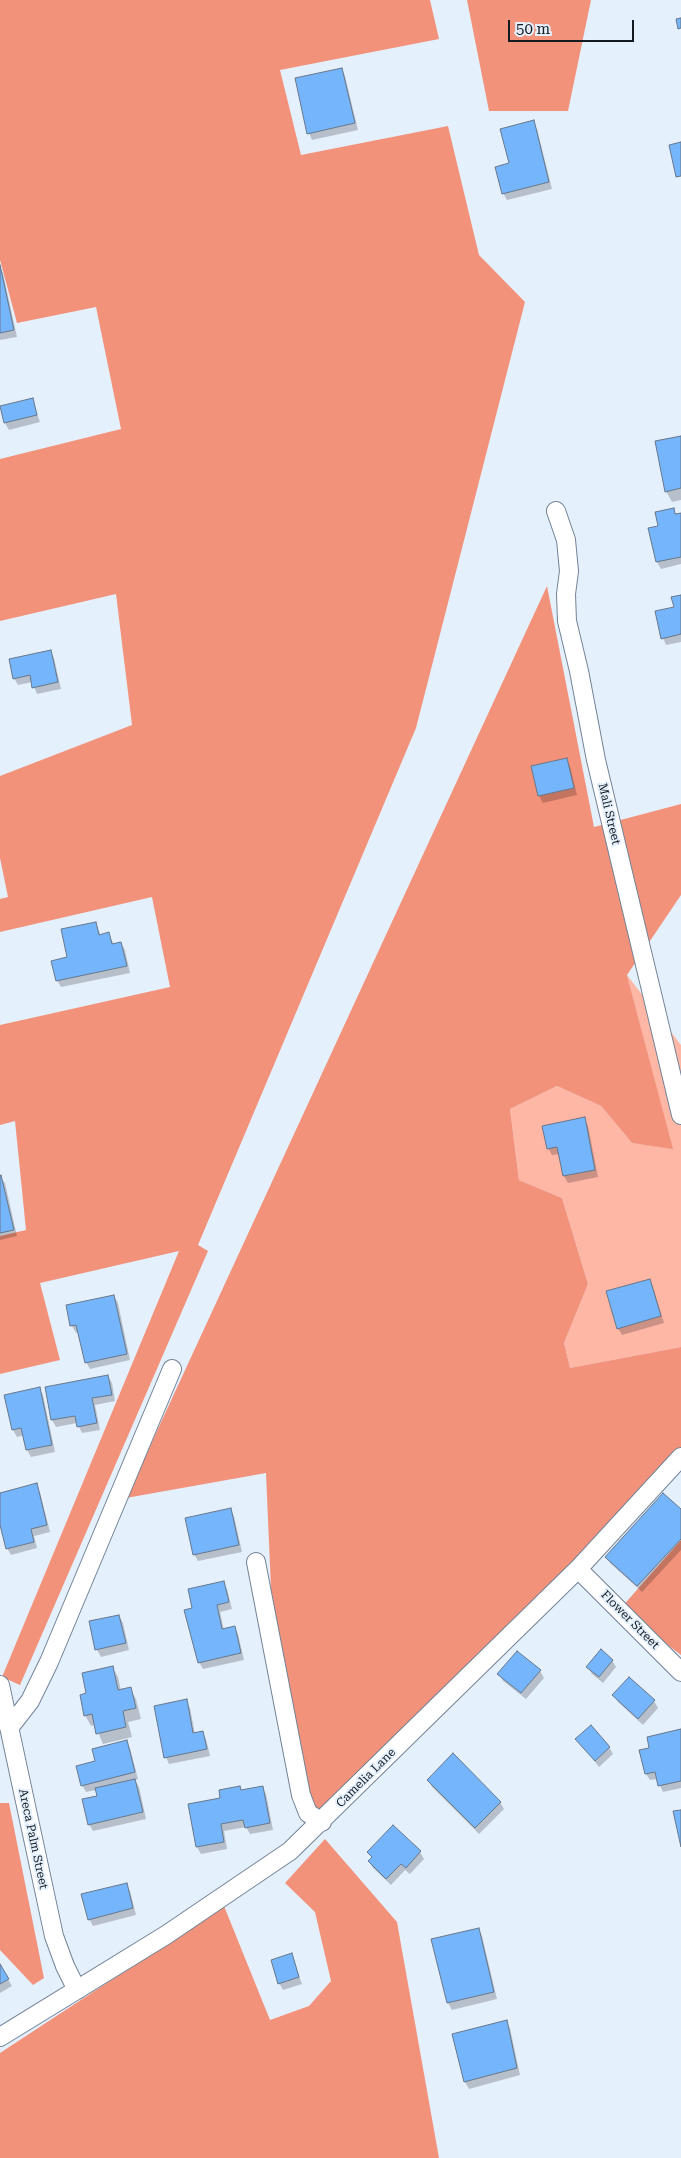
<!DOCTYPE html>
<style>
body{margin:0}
#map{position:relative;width:681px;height:2158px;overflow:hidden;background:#e5f0fd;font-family:"Roboto Serif",serif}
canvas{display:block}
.scale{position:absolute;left:508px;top:20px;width:126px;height:22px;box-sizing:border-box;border:2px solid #131a21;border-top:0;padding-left:6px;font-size:15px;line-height:18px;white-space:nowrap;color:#131a21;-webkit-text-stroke:4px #e5f0fd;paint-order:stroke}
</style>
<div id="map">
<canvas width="681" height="2158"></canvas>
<div class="scale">50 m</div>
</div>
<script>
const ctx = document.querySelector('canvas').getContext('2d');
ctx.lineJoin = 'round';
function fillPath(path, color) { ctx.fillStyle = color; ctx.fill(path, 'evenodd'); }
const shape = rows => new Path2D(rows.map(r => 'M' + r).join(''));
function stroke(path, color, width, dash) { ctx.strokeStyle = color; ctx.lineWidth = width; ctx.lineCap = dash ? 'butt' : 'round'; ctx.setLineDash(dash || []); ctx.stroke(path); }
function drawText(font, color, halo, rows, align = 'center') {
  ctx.font = font + ' "Roboto Serif",serif'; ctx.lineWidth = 4; ctx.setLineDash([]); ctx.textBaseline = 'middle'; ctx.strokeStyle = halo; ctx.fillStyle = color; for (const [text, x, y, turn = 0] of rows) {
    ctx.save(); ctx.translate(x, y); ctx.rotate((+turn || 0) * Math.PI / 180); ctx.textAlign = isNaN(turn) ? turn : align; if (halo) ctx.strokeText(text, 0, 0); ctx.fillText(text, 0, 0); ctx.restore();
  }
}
const green = shape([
 [627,975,681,1045,681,1347,570,1368,564,1343,588,1284,562,1198,519,1180,510,1109,557,1086,601,1106,632,1143,672,1148]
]);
const forest = shape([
 [0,0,430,0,439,39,280,70,301,155,448,126,479,255,525,302,416,728,198,1245,208,1251,20,1685,2,1677,179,1251,40,1283,60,1360,0,1374,0,1236,26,1230,15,1121,0,1125,0,1025,170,987,152,897,0,932,0,899,8,897,0,858,0,776,132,725,116,594,0,621,0,459,121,429,96,307,17,323,0,260],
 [467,0,591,0,568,111,489,111],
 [547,586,594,827,681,804,681,895,627,975,673,1149,632,1143,601,1106,557,1086,510,1109,519,1180,562,1198,588,1284,564,1343,570,1368,681,1347,681,1458,322,1822,305,1809,274,1659,266,1473,126,1498],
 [681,1540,681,1655,620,1609],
 [0,1803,9,1803,44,1978,33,1985,0,1950],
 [325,1839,397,1922,439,2158,0,2158,0,2053,224,1906,270,2020,309,2006,331,1981,315,1912,285,1883]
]);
const shadow = shape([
 [342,69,345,76,358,130,312,140,309,133],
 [533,122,537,129,552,189,507,200,503,193,510,164],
 [0,267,3,273,17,337,0,340],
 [32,399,40,422,9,430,5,423,2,407],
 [681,437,681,500,672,502,666,491],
 [673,510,677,515,681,514,681,564,661,569,657,562,660,527],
 [681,596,681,642,666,645,663,638],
 [50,651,54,658,61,689,37,694,32,682,18,685,14,678],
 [566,759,570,766,577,795,543,803,539,796,533,767],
 [96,923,101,936,109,934,114,945,121,943,125,950,130,973,61,987,57,980,69,958],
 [584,1119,588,1126,598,1177,568,1183,564,1176,560,1154,552,1155,548,1148],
 [0,1177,5,1183,17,1236,0,1240],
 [650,1280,653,1287,664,1323,622,1335,618,1328],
 [114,1296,118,1303,130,1360,90,1369,86,1362,79,1332,76,1333,72,1326,67,1306],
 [108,1376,112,1383,115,1401,95,1405,100,1430,82,1433,77,1423,56,1427,52,1420,46,1388],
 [39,1389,43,1395,55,1452,31,1457,27,1450,24,1435,17,1437,13,1430],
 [36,1485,40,1492,50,1532,34,1536,37,1548,11,1555,7,1548,0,1520,0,1494],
 [230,1509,234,1516,242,1552,198,1561,194,1554],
 [681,1511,681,1550,642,1592,610,1563,606,1557],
 [223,1582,227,1589,232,1609,220,1612,224,1630,234,1628,238,1634,244,1660,203,1669,199,1662,193,1609],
 [119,1616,123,1623,129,1650,101,1657,97,1650,90,1622],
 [612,1660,616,1667,603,1683,592,1674,588,1667],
 [112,1667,118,1677,121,1691,130,1689,136,1699,141,1719,128,1722,132,1737,103,1744,95,1725,91,1726,85,1715,88,1694],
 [540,1671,544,1678,526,1699,503,1681,499,1674],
 [630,1678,654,1701,658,1708,643,1725,618,1702,614,1695],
 [186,1701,190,1708,195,1734,202,1732,206,1739,210,1756,169,1764,166,1757],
 [681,1731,681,1788,663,1792,657,1779,650,1780,646,1774,651,1749],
 [577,1739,609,1747,613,1754,599,1767],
 [126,1742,130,1748,138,1779,135,1780,139,1787,146,1819,93,1831,89,1824,98,1797,96,1790,86,1792,82,1785],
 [428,1780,500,1802,504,1809,479,1834,432,1787],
 [240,1787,242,1791,262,1788,266,1794,273,1830,250,1834,246,1827,224,1831,227,1849,201,1854,197,1847,221,1799],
 [393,1827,420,1852,424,1859,410,1874,405,1870,391,1885,373,1868,369,1861,372,1858,369,1852],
 [126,1884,130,1891,136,1915,93,1926,89,1919],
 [478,1929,482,1936,497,1999,452,2010,448,2003,433,1940],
 [292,1955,302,1984,283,1990,279,1983],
 [0,1967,12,1986,0,1993],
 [506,2022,510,2028,520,2075,469,2089,465,2082,454,2035]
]);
const building = shape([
 [681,18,681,28,678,29,676,19,681,18],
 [342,68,355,123,307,134,295,78,342,68],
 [534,120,549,182,502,194,495,167,509,163,500,129,534,120],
 [681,142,681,176,676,177,669,145,681,142],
 [0,265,14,330,0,333,0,265],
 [33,398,37,415,4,423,0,406,33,398],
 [681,436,681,488,665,492,655,441,681,436],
 [674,508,675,514,681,513,681,557,656,562,648,528,658,526,655,512,674,508],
 [681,595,681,634,661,639,655,611,674,607,671,597,681,595],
 [51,650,58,682,32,688,30,675,13,679,9,659,51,650],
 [567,758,574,788,538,796,531,766,567,758],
 [96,922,99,935,109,932,112,944,121,942,127,966,56,981,51,961,67,957,61,929,96,922],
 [585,1117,595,1170,563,1176,557,1147,547,1149,542,1126,585,1117],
 [1,1175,14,1230,0,1233,0,1176,1,1175],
 [650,1279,661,1316,617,1329,606,1291,650,1279],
 [114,1295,127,1354,85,1363,76,1325,70,1326,66,1305,114,1295],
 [108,1375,112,1395,92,1398,97,1423,77,1427,75,1416,51,1420,45,1387,108,1375],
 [40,1387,52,1445,26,1450,21,1428,12,1430,4,1395,40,1387],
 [37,1483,47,1525,31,1529,34,1542,6,1549,0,1525,0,1493,37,1483],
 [663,1493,681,1509,681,1539,637,1586,605,1557,663,1493],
 [231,1508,239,1545,193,1555,185,1518,231,1508],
 [224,1581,229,1602,217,1605,222,1629,235,1626,241,1653,198,1663,184,1610,192,1608,188,1589,224,1581],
 [119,1615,126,1643,95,1650,89,1621,119,1615],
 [601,1649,613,1660,599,1677,586,1667,601,1649],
 [517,1651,541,1670,521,1693,497,1674,517,1651],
 [113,1666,118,1690,131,1687,136,1708,123,1711,126,1727,96,1734,92,1714,84,1716,80,1695,86,1693,82,1673,113,1666],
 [629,1677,655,1700,638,1719,612,1695,629,1677],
 [187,1699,193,1733,203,1731,207,1749,164,1758,154,1706,187,1699],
 [591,1725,610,1747,595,1761,575,1739,591,1725],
 [681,1729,681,1781,658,1786,655,1772,645,1774,639,1750,649,1748,647,1737,681,1729],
 [127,1740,135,1772,81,1786,76,1766,95,1761,92,1749,127,1740],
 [453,1753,501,1802,475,1828,427,1780,453,1753],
 [135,1779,143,1812,88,1825,82,1799,97,1796,95,1788,135,1779],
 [240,1786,241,1790,263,1786,270,1823,245,1828,243,1820,221,1824,224,1842,196,1847,188,1804,220,1798,219,1790,240,1786],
 [681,1810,681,1847,673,1811,681,1810],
 [393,1825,421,1851,406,1868,401,1864,386,1879,368,1861,372,1857,367,1852,393,1825],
 [127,1883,133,1908,88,1920,81,1894,127,1883],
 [479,1928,494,1992,447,2003,431,1939,479,1928],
 [292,1953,299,1977,278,1984,271,1960,292,1953],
 [0,1964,9,1979,0,1984,0,1964],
 [507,2020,517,2068,464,2082,452,2034,507,2020]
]);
const minor = shape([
 [556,511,566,540,569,571,566,594,567,621,579,671,596,760,681,1115],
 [256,1562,301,1795,308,1813,322,1822],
 [578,1569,681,1672],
 [0,1685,54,1936,65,1966,77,1990],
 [9,1728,30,1701,49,1662,172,1369],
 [0,2037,166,1935,290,1851,578,1569,681,1457]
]);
const streetNames = [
 ["Mali Street",609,814,77],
 ["Flower Street",630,1620,45],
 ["Camelia Lane",366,1778,-45],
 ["Areca Palm Street",33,1839,78]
];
fillPath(green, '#feb6a5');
fillPath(forest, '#f3927a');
fillPath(shadow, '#0003');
fillPath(building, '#74b5fc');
stroke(building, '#67778a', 1);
stroke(minor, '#738397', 20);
stroke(minor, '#fff', 18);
drawText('12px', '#131a21', '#e5f0fd', streetNames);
</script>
